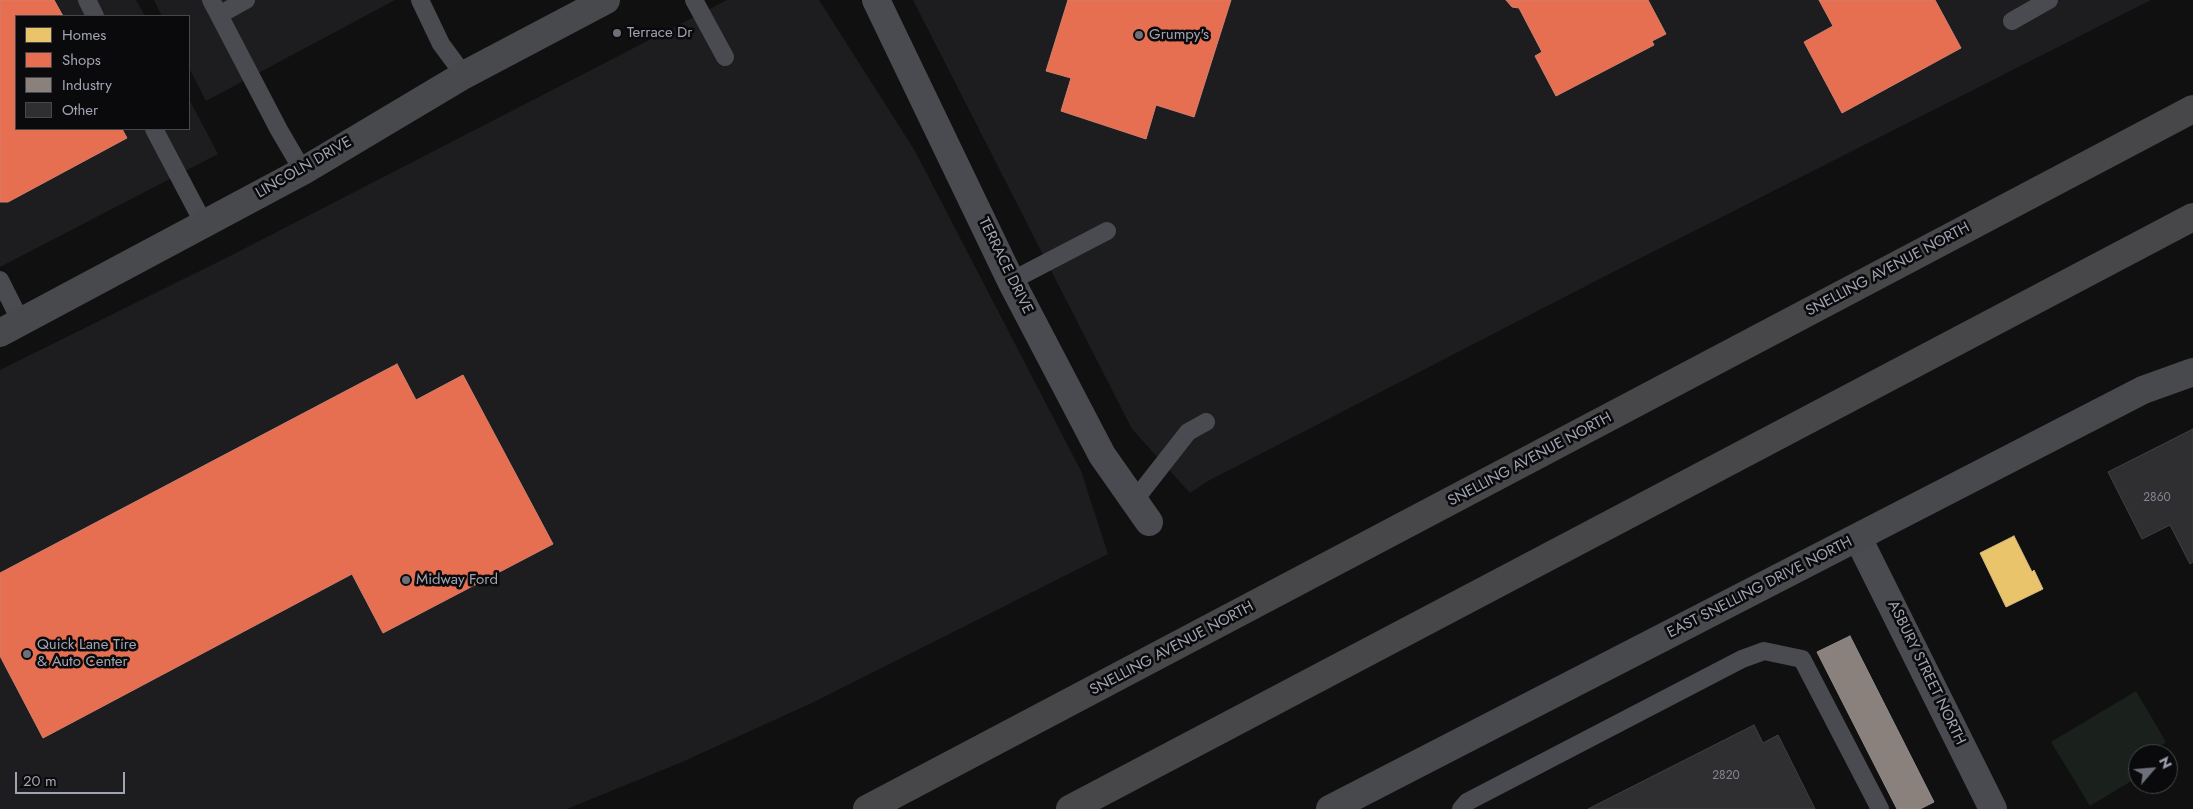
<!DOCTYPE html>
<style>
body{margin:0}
#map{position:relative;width:2193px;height:809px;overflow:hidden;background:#101010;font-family:Jost,sans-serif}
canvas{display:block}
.legend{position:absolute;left:15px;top:15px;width:175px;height:115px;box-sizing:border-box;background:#0a0a0c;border:1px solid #46484e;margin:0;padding:6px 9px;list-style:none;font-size:15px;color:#a0a4b2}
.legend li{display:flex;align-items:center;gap:10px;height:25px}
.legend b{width:25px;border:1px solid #46484e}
.north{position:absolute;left:2128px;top:744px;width:50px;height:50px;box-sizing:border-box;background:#0a0a0c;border:1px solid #46484e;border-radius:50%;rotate:63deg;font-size:14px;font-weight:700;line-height:20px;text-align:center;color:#a0a4b2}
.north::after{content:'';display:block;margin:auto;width:18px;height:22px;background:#6e7079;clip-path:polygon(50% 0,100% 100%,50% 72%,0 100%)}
.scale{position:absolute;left:15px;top:772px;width:110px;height:22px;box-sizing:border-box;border:2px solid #a0a4b2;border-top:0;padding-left:6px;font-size:15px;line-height:18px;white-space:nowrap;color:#a0a4b2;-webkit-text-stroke:4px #0a0a0c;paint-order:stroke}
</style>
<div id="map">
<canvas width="2193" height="809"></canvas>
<ul class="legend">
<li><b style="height:14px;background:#e9c46a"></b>Homes</li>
<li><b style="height:14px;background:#e76f51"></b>Shops</li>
<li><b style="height:14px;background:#8a817c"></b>Industry</li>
<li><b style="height:14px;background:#2f2f31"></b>Other</li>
</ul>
<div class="north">N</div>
<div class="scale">20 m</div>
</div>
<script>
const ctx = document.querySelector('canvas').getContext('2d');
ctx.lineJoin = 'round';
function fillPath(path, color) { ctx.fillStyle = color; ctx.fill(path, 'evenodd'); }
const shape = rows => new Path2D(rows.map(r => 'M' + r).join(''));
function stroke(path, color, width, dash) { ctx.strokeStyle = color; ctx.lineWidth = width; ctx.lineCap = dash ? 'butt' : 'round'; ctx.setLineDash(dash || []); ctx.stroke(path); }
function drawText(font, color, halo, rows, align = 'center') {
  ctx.font = font + ' Jost,sans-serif'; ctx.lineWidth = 5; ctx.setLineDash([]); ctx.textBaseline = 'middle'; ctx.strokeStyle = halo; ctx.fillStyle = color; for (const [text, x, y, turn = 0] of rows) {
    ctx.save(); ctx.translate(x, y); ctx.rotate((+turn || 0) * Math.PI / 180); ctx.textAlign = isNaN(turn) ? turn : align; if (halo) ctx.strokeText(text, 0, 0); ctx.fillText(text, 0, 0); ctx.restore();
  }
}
const built = shape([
 [0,0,136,0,145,16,16,16,16,129,189,129,189,99,218,154,0,267],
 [154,0,395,0,206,101,189,68,189,16,162,16],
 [727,0,819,0,915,151,1081,471,1108,554,814,702,682,762,567,809,0,809,0,370,232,255],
 [913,0,2151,0,1617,270,1208,481,1190,493,1132,429]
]);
const green = shape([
 [2136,691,2166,742,2159,747,2163,754,2138,754,2138,777,2090,806,2051,742]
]);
const homes = shape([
 [2014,536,2032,572,2034,570,2043,589,2006,607,1980,553,2014,536]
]);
const shops = shape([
 [0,0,54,0,63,16,16,16,16,129,122,129,127,138,8,202,0,202,0,0],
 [1068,0,1231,0,1194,117,1156,105,1146,139,1061,111,1071,78,1046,71,1068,0],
 [1506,0,1648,0,1666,34,1652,41,1654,45,1556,96,1535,56,1542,52,1519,8,1512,7,1506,0],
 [1819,0,1935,0,1961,48,1842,113,1804,42,1833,26,1819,0],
 [397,364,416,400,463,375,553,544,383,633,352,574,43,738,0,656,0,573,397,364]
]);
const industry = shape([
 [1850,636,1934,802,1920,809,1897,809,1817,652,1850,636]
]);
const building = shape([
 [2193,429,2193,562,2190,564,2170,525,2142,539,2108,472,2193,429],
 [1754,725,1763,743,1778,735,1815,809,1588,809,1754,725]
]);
const lane = shape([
 [87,0,95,16],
 [211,0,219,15],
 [246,0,219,15,279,130,303,171],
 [420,0,441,44,464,75],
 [694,0,725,57],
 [2012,21,2049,0],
 [154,129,204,224],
 [0,280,21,322],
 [1011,281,1107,231],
 [1134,501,1188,432,1206,422],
 [1461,809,1467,802,1742,659,1764,651,1802,659,1880,809]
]);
const street = shape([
 [876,0,1011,281,1102,455,1149,522],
 [1858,538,1993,809]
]);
const secondary = shape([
 [0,333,303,171,464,75,606,0],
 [1330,809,2143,390,2193,372]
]);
const highway = shape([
 [867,809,2193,109],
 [1070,809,2193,217]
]);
const markers = [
 [617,33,5,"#6e7079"],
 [1139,35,5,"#6e7079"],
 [406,580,5,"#6e7079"],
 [27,654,5,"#6e7079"]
];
const numberNames = [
 ["2860",2157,498],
 ["2820",1726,776]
];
const poiNames = [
 ["Terrace Dr",627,33],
 ["Grumpy's",1149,35],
 ["Midway Ford",416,580],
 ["Quick Lane Tire",37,645],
 ["& Auto Center",37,662]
];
const streetNames = [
 ["LINCOLN DRIVE",304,168,-30],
 ["TERRACE DRIVE",1005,266,64],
 ["SNELLING AVENUE NORTH",1888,270,-28],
 ["SNELLING AVENUE NORTH",1530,460,-28],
 ["EAST SNELLING DRIVE NORTH",1760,588,-27],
 ["SNELLING AVENUE NORTH",1172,649,-28],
 ["ASBURY STREET NORTH",1926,673,64]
];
fillPath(built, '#1d1d1f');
fillPath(green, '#1a201b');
fillPath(homes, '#e9c46a');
stroke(homes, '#d3ba80', 1);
fillPath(shops, '#e76f51');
stroke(shops, '#d27f6e', 1);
fillPath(industry, '#8a817c');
stroke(industry, '#918c8c', 1);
fillPath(building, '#2f2f31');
stroke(building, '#3f4044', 1);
stroke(lane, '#4a4b50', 18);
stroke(street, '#4a4b50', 28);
stroke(secondary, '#48494d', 28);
stroke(highway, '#47474a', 28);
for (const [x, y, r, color] of markers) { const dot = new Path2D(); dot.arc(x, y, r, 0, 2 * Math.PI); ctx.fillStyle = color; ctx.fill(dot); stroke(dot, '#0a0a0c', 2); }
drawText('12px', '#848792', null, numberNames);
drawText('15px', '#a0a4b2', '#0a0a0c', poiNames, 'left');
drawText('15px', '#a0a4b2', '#0a0a0c', streetNames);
</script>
